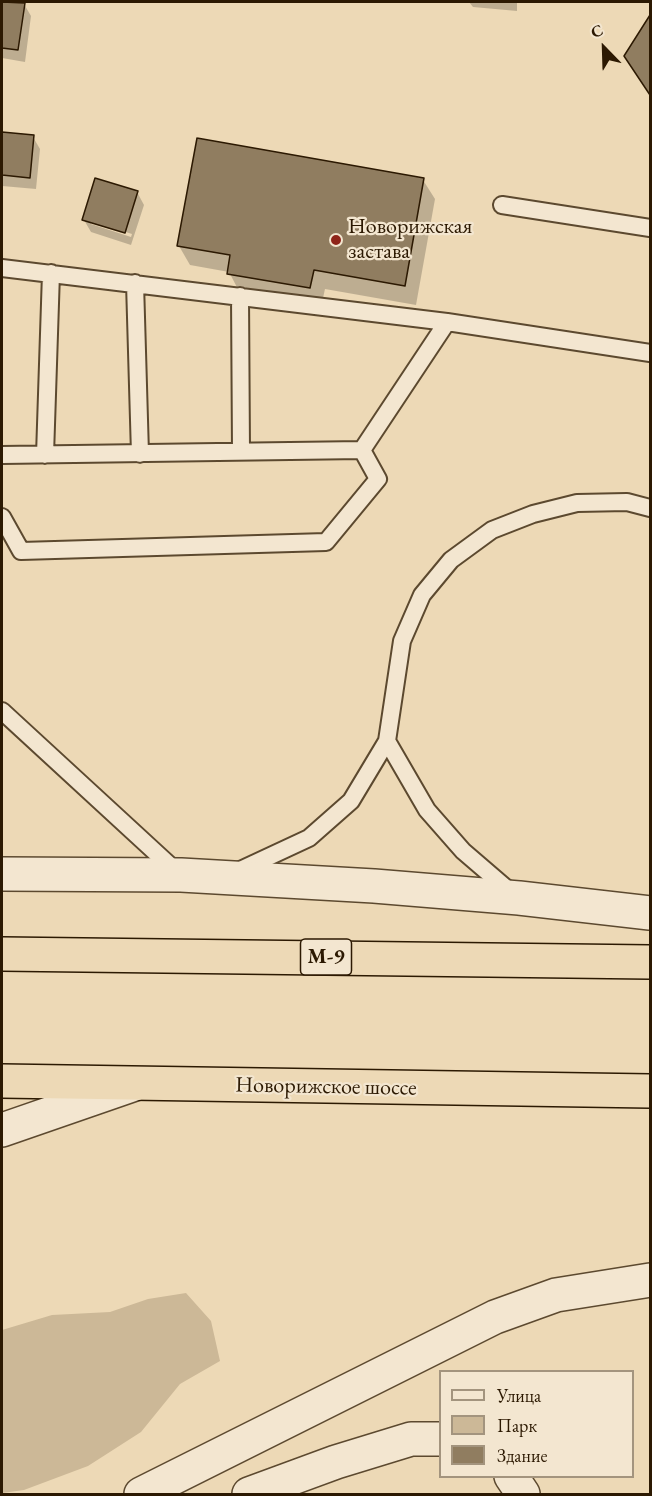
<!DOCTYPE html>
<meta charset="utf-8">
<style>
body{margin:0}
#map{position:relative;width:652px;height:1496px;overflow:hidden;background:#edd9b6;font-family:"EB Garamond",serif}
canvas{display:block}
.frame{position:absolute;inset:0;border:3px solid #2c1902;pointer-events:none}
.legend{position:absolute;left:439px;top:1370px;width:195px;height:108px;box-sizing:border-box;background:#f3e6d0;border:2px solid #a3947e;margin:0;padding:8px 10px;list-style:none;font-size:18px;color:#2c1902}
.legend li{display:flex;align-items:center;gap:12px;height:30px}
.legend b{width:30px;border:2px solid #a3947e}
.north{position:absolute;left:574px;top:18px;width:60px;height:60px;-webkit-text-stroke:4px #f3e6d0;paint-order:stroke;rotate:337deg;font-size:16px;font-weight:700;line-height:24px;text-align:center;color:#2c1902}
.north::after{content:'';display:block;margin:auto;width:21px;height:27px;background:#2c1902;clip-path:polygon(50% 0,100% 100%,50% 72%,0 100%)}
</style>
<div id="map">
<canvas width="652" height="1496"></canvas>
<div class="frame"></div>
<ul class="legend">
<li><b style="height:8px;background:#f3e6d0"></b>Улица</li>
<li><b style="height:16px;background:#ccb897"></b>Парк</li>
<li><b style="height:16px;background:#907d60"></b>Здание</li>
</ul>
<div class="north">С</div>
</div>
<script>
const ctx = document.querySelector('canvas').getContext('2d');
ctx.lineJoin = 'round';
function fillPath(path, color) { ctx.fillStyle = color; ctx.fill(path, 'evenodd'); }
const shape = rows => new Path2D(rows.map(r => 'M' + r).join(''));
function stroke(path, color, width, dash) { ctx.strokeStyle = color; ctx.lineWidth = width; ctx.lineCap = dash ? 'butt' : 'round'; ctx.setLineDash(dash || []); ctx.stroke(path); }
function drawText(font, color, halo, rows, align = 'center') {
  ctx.font = font + ' "EB Garamond",serif'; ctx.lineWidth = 4.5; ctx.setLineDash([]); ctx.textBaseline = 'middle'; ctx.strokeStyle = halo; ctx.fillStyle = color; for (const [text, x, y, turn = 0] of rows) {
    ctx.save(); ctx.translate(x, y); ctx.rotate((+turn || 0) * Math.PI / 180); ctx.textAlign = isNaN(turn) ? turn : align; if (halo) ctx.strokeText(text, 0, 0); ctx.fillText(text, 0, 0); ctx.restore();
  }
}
const green = shape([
 [186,1293,211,1321,220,1361,180,1384,141,1432,88,1466,24,1490,2,1493,2,1330,52,1315,110,1312,148,1299]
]);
const shadow = shape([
 [2,2,24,4,31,16,25,62,2,58],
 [469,2,517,2,517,11,473,7],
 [650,18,650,95,625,57],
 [2,134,33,137,40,149,36,189,2,186],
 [423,180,435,199,416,305,325,289,321,307,240,293,229,272,190,265,179,246],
 [137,192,144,205,131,245,91,232,84,220],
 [91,221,132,234,131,237,91,224]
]);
const building = shape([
 [2,2,25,3,18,50,2,48,2,2],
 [650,15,650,95,624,56,650,15],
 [2,132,34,135,30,178,2,175,2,132],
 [197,138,424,178,405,286,314,270,310,288,227,274,230,255,177,246,197,138],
 [95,178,138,191,125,233,82,220,95,178]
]);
const lane = shape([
 [502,205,650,228],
 [2,268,447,322,650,353],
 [135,283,140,454],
 [240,296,241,451],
 [2,455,362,450,447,322],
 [45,455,51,273],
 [2,517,21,551,326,542,378,479,362,450],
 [2,711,178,873],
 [387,741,427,810,463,851,513,894],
 [236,872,309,838,351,801,387,741,402,641,422,595,451,560,492,530,533,514,577,503,627,502,650,508]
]);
const street = shape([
 [2,874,181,875,374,886,519,898,650,913],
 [2,1130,135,1084],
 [511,1476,523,1494],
 [141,1494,495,1317,556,1295,650,1280],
 [249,1494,336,1462,411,1439,440,1439]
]);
const highway = shape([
 [2,954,650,962],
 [2,1081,650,1091]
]);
const markers = [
 [336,240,6,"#8f2418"]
];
const shields = [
 [326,957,51]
];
const shieldNames = [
 ["М-9",326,957]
];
const poiNames = [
 ["Новорижская",348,227],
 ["застава",348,252]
];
const streetNames = [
 ["Новорижское шоссе",326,1087,1]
];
fillPath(green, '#ccb897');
fillPath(shadow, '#0003');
fillPath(building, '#907d60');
stroke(building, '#2c1902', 1.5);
stroke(lane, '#5c492f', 20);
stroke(street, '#5c492f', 36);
stroke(highway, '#2c1902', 36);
stroke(lane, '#f3e6d0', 16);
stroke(street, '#f3e6d0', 33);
stroke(highway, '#edd9b6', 33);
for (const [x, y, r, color] of markers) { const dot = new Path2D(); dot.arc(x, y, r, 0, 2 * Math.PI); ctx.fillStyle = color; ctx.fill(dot); stroke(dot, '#f3e6d0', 2); }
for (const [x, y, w] of shields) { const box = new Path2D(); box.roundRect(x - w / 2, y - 18, w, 36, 4.5); ctx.fillStyle = '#f3e6d0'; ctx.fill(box); stroke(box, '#2c1902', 1.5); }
drawText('bold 21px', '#2c1902', null, shieldNames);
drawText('22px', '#2c1902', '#f3e6d0', poiNames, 'left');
drawText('22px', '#2c1902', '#f3e6d0', streetNames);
</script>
